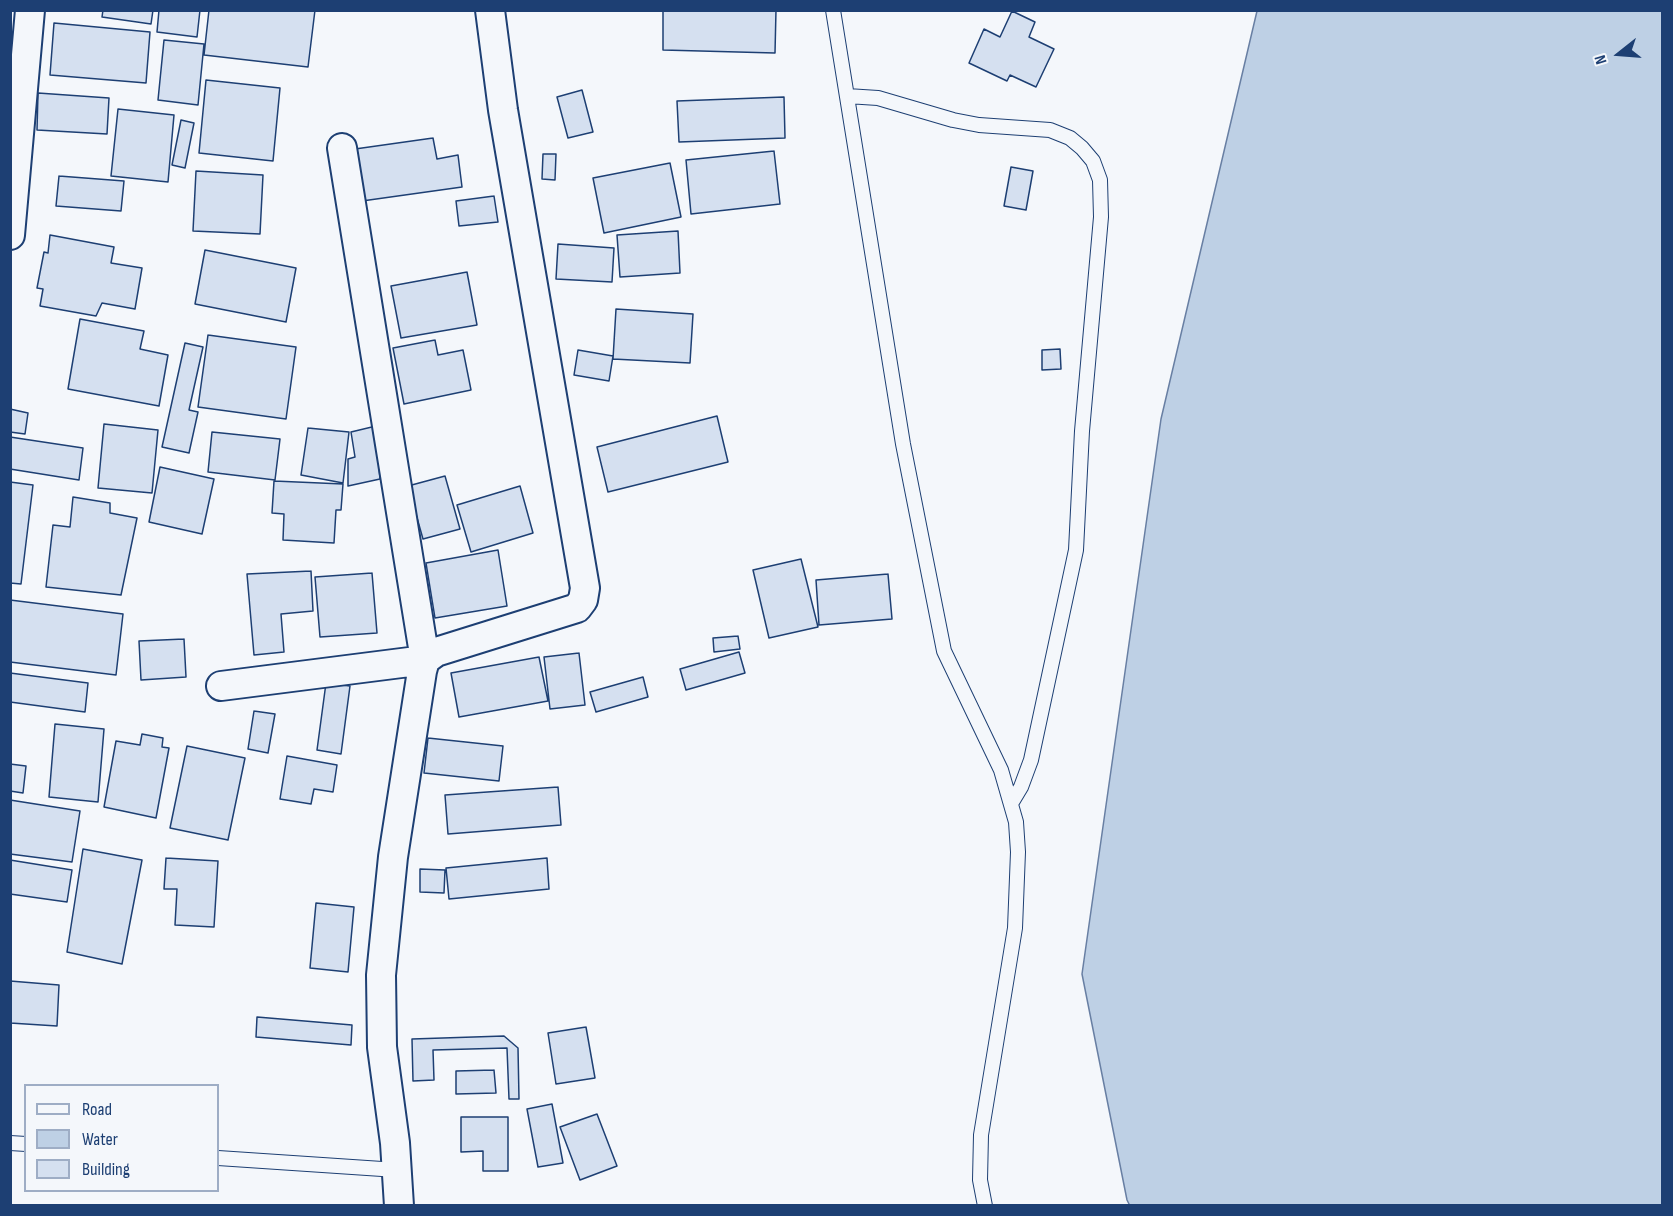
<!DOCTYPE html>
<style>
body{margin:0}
#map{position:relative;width:1673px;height:1216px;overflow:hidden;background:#f4f7fb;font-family:"Sofia Sans Condensed",sans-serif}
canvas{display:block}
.frame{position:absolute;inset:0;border:12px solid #1d3f73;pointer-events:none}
.legend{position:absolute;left:24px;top:1084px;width:195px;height:108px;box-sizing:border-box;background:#f4f7fb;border:2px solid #9eadc5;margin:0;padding:8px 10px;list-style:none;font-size:18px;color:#1d3f73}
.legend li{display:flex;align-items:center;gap:12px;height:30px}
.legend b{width:30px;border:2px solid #9eadc5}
.north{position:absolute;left:1589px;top:24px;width:60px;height:60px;-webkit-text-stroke:4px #f4f7fb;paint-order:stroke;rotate:253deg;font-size:16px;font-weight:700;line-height:24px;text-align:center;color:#1d3f73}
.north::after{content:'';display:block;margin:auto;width:21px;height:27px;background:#1d3f73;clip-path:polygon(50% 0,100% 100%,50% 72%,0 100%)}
</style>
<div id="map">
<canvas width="1673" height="1216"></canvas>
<div class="frame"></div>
<ul class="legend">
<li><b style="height:8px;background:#f4f7fb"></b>Road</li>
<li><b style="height:16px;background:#bed0e5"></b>Water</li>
<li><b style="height:16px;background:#d5e0f0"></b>Building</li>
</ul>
<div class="north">N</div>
</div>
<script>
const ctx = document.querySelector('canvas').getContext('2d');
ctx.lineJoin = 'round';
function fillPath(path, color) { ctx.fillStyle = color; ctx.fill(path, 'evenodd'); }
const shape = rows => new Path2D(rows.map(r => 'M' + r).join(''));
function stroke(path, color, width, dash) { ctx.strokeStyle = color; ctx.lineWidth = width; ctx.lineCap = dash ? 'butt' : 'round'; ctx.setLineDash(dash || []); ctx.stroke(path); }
const water = shape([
 [1257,11,1662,11,1662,1205,1130,1206,1127,1200,1082,974,1161,419,1257,11]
]);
const building = shape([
 [103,10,153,10,151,24,102,17,103,10],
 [159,10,200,10,197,37,157,32,159,10],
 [209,10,315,10,308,67,204,55,209,10],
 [663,10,776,10,775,53,663,50,663,10],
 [1012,11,1035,22,1029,37,1054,49,1036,87,1010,75,1007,81,969,63,984,29,1000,37,1012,11],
 [54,23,150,32,146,83,50,75,54,23],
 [164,40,204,44,198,105,158,100,164,40],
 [206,80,280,88,273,161,199,153,206,80],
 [582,90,593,132,568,138,557,97,582,90],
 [38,93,109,98,107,134,37,130,38,93],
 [784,97,785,138,679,142,677,101,784,97],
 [118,109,174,115,168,182,111,176,118,109],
 [181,120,194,123,185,168,172,165,181,120],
 [433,138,437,159,458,155,462,187,362,201,355,149,433,138],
 [774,151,780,204,691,214,686,160,774,151],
 [543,154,556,154,555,180,542,179,543,154],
 [670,163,681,217,604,233,593,178,670,163],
 [1011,167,1033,171,1026,210,1004,206,1011,167],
 [196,171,263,175,260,234,193,231,196,171],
 [59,176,124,181,121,211,56,206,59,176],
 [494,196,498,222,459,226,456,201,494,196],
 [678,231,680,273,620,277,617,235,678,231],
 [50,235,114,247,111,263,142,268,135,309,102,303,96,316,40,306,43,289,37,288,44,252,48,253,50,235],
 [558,244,614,248,612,282,556,279,558,244],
 [205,250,296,268,286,322,195,304,205,250],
 [467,272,477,325,401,338,391,286,467,272],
 [616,309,693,314,690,363,613,359,616,309],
 [80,319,144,331,140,349,168,355,159,406,68,389,80,319],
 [208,335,296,347,286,419,198,407,208,335],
 [435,340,438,355,463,350,471,390,404,404,393,348,435,340],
 [185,343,203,347,189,410,198,412,189,453,162,447,185,343],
 [1060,349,1061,369,1042,370,1042,350,1060,349],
 [578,350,613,356,609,381,574,375,578,350],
 [10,409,28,413,25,434,10,432,10,409],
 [717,416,728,462,608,492,597,447,717,416],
 [104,424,158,430,152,493,98,488,104,424],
 [376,426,380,479,348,486,348,459,355,457,351,432,376,426],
 [308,428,349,432,343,483,301,475,308,428],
 [212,432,280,439,275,480,208,472,212,432],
 [10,437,83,448,79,480,10,469,10,437],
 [160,467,214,479,202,534,149,522,160,467],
 [445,476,460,529,423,539,408,486,445,476],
 [274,481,343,484,341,510,336,510,334,543,283,540,284,514,272,513,274,481],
 [10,482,33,485,21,584,10,583,10,482],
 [520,486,533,533,471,552,457,505,520,486],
 [73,497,110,503,110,513,137,518,121,595,46,587,53,525,70,527,73,497],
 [498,550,507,606,435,618,426,563,498,550],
 [801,559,818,627,769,638,753,570,801,559],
 [311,571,313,611,281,614,284,652,254,655,247,574,311,571],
 [372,573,377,633,320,637,315,577,372,573],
 [888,574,892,619,819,625,816,580,888,574],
 [10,600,123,614,116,675,10,662,10,600],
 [738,636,740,649,714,652,713,638,738,636],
 [184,639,186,677,141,680,139,641,184,639],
 [739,652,745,673,686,690,680,669,739,652],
 [579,653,585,705,550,709,544,657,579,653],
 [539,657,548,701,459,717,451,673,539,657],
 [10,673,88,683,85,712,10,702,10,673],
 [643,677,648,697,596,712,590,692,643,677],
 [326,683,350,686,341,754,317,750,326,683],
 [254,711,275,714,268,753,248,749,254,711],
 [55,724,104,729,98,802,49,797,55,724],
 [142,734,163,738,162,747,169,748,156,818,104,807,116,741,140,745,142,734],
 [428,738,503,746,499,781,424,773,428,738],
 [187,746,245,758,228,840,170,828,187,746],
 [287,756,337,765,333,792,314,789,311,804,280,799,287,756],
 [10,764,26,766,23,793,10,791,10,764],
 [558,787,561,825,448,834,445,795,558,787],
 [10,800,80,811,72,862,10,854,10,800],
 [83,849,142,860,122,964,67,952,83,849],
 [166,858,218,861,214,927,175,925,177,889,164,889,166,858],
 [547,858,549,889,449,899,446,868,547,858],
 [10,860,72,870,67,902,10,894,10,860],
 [420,869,445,870,444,893,420,892,420,869],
 [316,903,354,907,348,972,310,968,316,903],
 [10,981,59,985,57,1026,10,1023,10,981],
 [257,1017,352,1025,351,1045,256,1037,257,1017],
 [586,1027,595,1078,556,1084,548,1033,586,1027],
 [504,1036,518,1048,519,1099,509,1099,507,1048,433,1050,434,1080,413,1081,412,1039,504,1036],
 [494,1070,496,1093,456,1094,456,1071,494,1070],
 [552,1104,563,1163,538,1167,527,1109,552,1104],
 [597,1114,617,1166,580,1180,560,1127,597,1114],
 [461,1117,508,1117,508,1171,483,1171,483,1151,461,1152,461,1117]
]);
const service = shape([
 [833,10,903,444,944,651,1001,770,1016,822,1018,852,1015,928,981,1135,980,1180,985,1206],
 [847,96,878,98,953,120,979,125,1050,130,1070,138,1082,148,1093,161,1100,180,1101,217,1082,431,1076,550,1031,760,1021,787,1012,802],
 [10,1143,26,1144],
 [218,1158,397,1170]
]);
const minor = shape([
 [10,235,30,10],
 [221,686,425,660,342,148],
 [399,1206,395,1143,382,1047,381,975,393,857,422,671,425,660,436,652,577,608,583,600,585,588,503,110,490,10]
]);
fillPath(water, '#bed0e5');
stroke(water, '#687fa3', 1.5);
fillPath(building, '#d5e0f0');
stroke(building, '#1d3f73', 1.5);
stroke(service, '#1d3f73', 16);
stroke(minor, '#1d3f73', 32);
stroke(service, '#f4f7fb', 14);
stroke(minor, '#f4f7fb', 28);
</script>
